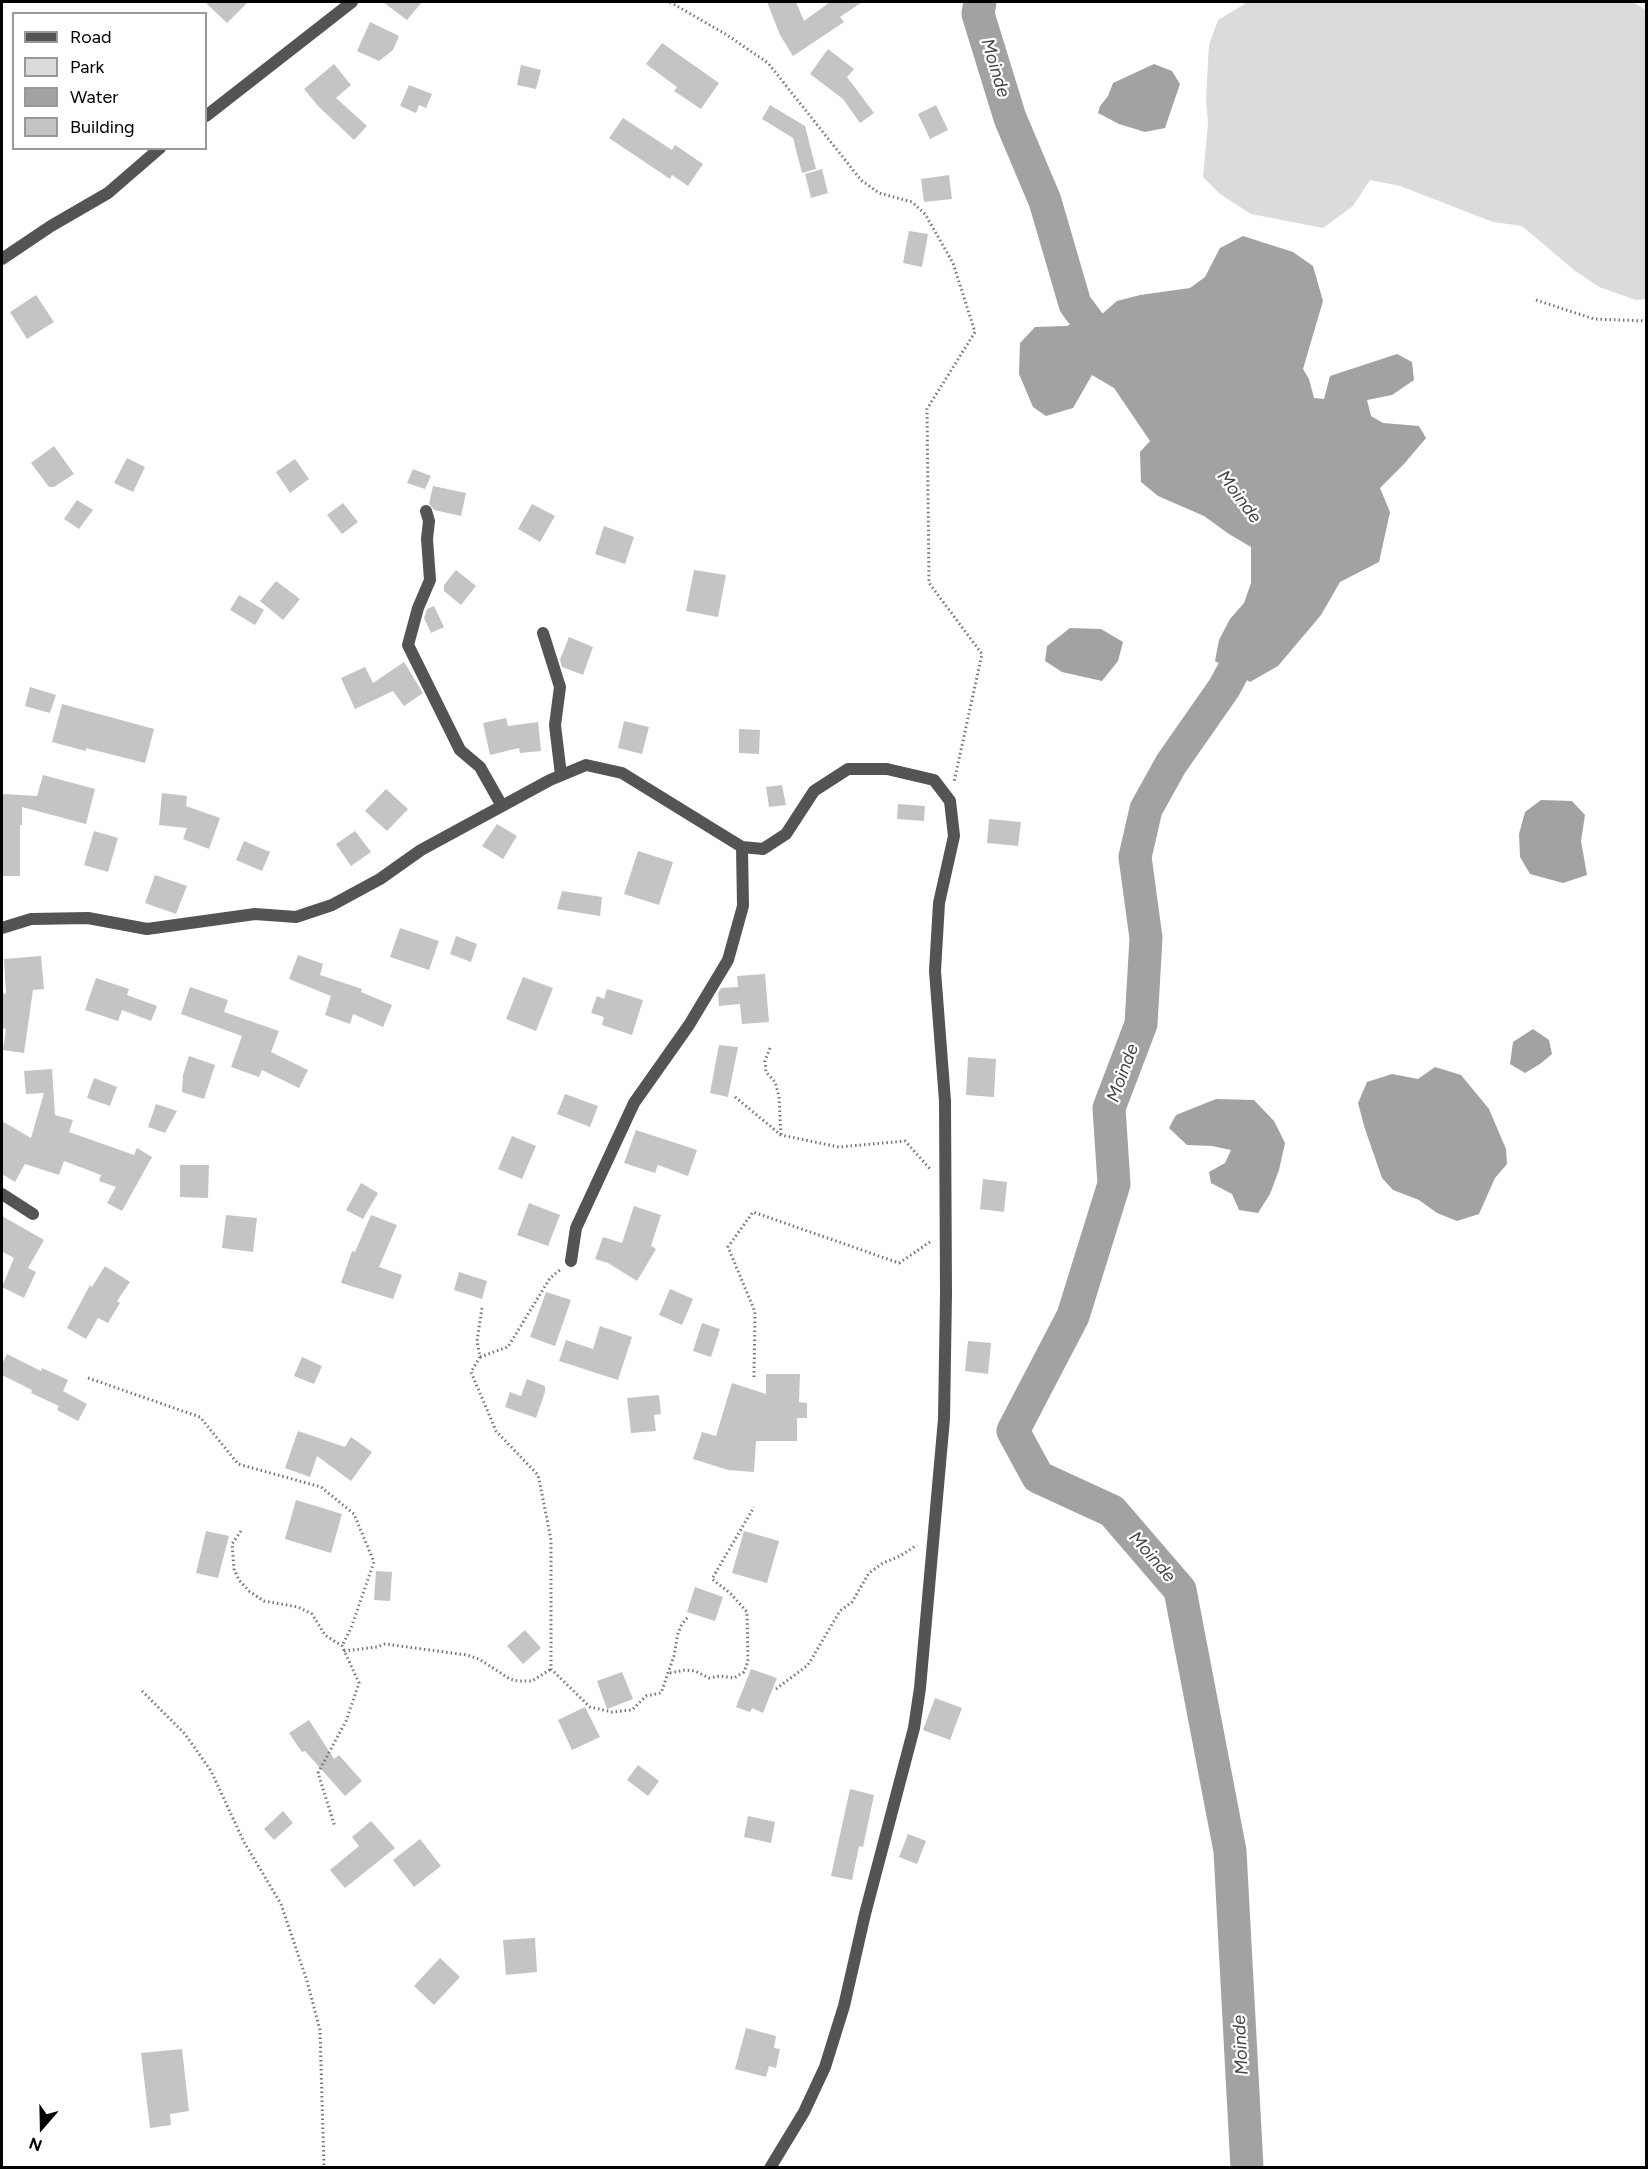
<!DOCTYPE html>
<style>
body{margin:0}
#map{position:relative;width:1648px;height:2169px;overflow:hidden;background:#fff;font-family:Figtree,sans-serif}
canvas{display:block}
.frame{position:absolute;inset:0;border:3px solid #000;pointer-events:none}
.legend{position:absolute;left:12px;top:12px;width:195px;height:138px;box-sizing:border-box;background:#fff;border:2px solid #999;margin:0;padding:8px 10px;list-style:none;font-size:18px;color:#000}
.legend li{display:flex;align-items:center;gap:12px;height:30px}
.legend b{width:30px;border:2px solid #999}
.north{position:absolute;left:12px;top:2097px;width:60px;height:60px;-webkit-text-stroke:4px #fff;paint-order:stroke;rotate:200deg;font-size:16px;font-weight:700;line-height:24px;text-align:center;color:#000}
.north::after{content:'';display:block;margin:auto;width:21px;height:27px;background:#000;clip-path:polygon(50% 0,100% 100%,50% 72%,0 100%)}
</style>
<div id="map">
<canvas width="1648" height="2169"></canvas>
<div class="frame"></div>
<ul class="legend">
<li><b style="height:8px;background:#545454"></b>Road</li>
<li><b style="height:16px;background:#dbdbdb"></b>Park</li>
<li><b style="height:16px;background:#a2a2a2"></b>Water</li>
<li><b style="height:16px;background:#c4c4c4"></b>Building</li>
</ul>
<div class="north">N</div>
</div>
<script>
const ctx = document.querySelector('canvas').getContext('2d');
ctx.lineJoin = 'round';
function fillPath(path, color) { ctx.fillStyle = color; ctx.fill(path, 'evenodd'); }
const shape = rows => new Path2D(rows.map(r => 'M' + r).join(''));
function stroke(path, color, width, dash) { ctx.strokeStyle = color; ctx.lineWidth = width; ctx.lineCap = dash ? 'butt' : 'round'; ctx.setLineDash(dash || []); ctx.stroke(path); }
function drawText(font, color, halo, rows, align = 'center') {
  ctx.font = font + ' Figtree,sans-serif'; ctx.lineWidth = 4.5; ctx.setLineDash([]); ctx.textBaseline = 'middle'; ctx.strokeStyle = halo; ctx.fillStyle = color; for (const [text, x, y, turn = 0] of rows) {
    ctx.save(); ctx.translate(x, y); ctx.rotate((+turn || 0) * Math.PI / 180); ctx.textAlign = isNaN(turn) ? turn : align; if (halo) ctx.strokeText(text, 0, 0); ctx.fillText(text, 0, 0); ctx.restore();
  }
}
const green = shape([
 [1248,2,1633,2,1646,10,1646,299,1636,300,1599,287,1574,270,1522,226,1493,222,1400,186,1370,180,1353,206,1323,228,1251,214,1220,194,1203,177,1208,124,1206,98,1209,45,1218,20]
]);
const water = shape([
 [1154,64,1172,71,1180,84,1165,128,1145,132,1119,124,1098,113,1100,106,1108,96,1113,83],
 [1243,236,1293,252,1313,266,1323,301,1303,369,1309,379,1314,398,1324,399,1330,376,1397,354,1412,362,1414,380,1392,395,1367,400,1371,416,1383,423,1419,426,1426,438,1404,464,1380,488,1390,512,1379,562,1340,582,1321,615,1278,666,1250,682,1215,661,1219,640,1230,619,1244,603,1251,583,1251,547,1229,534,1204,516,1158,496,1141,482,1140,452,1150,441,1114,388,1092,375,1073,408,1046,416,1033,407,1019,374,1020,343,1035,327,1066,326,1102,314,1117,301,1140,295,1190,288,1205,277,1220,248],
 [1070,628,1101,629,1123,642,1118,661,1102,681,1062,672,1045,661,1047,646],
 [1541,800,1572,801,1585,815,1581,841,1587,875,1563,883,1530,874,1520,857,1519,834,1525,812],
 [1533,1029,1549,1040,1552,1054,1540,1064,1525,1073,1510,1064,1513,1042],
 [1435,1067,1461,1075,1489,1109,1506,1149,1507,1164,1495,1178,1479,1214,1457,1221,1437,1213,1419,1200,1393,1190,1382,1178,1365,1129,1358,1103,1367,1082,1392,1074,1418,1079],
 [1216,1099,1254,1100,1274,1121,1285,1143,1279,1170,1270,1194,1258,1213,1239,1210,1232,1194,1211,1183,1209,1172,1225,1163,1231,1150,1212,1146,1187,1145,1169,1128,1176,1115]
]);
const river = shape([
 [980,2,978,14,1010,118,1045,201,1075,304,1113,355],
 [1247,2168,1230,1851,1180,1590,1112,1511,1038,1477,1013,1431,1073,1316,1114,1184,1109,1108,1141,1024,1146,938,1135,857,1146,809,1171,764,1224,688,1255,631]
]);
const building = shape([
 [205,2,248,2,227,23],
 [383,2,422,2,407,20],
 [767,2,796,2,804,21,830,2,862,2,840,17,844,22,793,56,780,35],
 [370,22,399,36,393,50,379,61,357,51],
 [662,43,719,83,701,109,674,91,677,87,646,64],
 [828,49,854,69,847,77,874,113,860,123,843,99,810,74],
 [334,64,351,85,336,98,367,126,354,140,319,107,304,89],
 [521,65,541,70,536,89,517,85],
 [409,85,432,94,426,108,419,105,416,113,400,106],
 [770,105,805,126,816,169,802,173,793,138,762,119],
 [936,105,948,130,930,139,918,114],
 [623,118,672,150,675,145,703,164,688,186,672,175,670,179,609,138],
 [822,169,828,193,811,198,805,174],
 [949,175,952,199,924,202,921,179],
 [909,231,928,234,922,267,903,263],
 [36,295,54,322,27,339,10,312],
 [54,446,74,474,54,487,49,487,31,463],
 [127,458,145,467,133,492,114,483],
 [295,459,309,479,290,493,276,472],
 [413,469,431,476,425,489,407,483],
 [433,486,466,493,461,516,434,510,429,504],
 [77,500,93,510,79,529,64,519],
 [343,503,358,522,342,534,327,515],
 [532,504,555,516,540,542,518,529],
 [604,526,634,537,625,564,595,554],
 [456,570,476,586,461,605,444,591,444,585],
 [694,570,726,575,718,617,686,611],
 [276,581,300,599,283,620,260,601],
 [239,595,264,610,255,625,230,610],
 [434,606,444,627,431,633,424,618,427,609],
 [569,637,593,647,583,675,562,667,560,660],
 [404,662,423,693,404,706,393,691,355,709,341,678,365,667,373,683],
 [30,687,56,695,50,713,25,706],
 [62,704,154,729,145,763,86,748,86,751,52,742],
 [506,718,508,726,538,722,541,751,520,753,519,748,490,755,483,723],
 [624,721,649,727,642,754,618,748],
 [739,729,760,730,759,754,739,753],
 [43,775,95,789,86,824,22,807,22,825,20,825,20,876,2,876,2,794,37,796],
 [782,785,786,805,769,807,766,787],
 [386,789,408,809,387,831,365,811],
 [162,793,187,796,186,806,220,818,209,849,183,839,187,828,159,825],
 [898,804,925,806,924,821,897,819],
 [989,819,1021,822,1018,846,987,843],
 [497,824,517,836,503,859,482,846],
 [94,831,118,838,108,872,84,865],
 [355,831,371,852,351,866,336,844],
 [244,841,270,852,262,871,236,860],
 [638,851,673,862,659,905,624,894],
 [155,875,187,886,176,914,145,903],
 [562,891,602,897,600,916,557,909],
 [400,928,439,941,429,970,390,957],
 [456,936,477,944,471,962,450,954],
 [298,955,323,964,320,975,362,989,361,992,392,1005,383,1027,353,1014,350,1024,325,1015,331,996,289,979],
 [41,956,44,989,33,990,24,1053,3,1050,6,1029,2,1028,2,993,6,994,4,959],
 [765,974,769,1022,742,1024,740,1004,719,1006,718,993,721,988,738,987,737,976],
 [523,977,553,988,536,1031,506,1019],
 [96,978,129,989,127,995,157,1006,151,1021,122,1010,118,1021,85,1010],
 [190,987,228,1000,224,1012,279,1031,271,1052,308,1070,299,1088,262,1070,259,1077,231,1067,242,1036,181,1014],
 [607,989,643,1000,632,1035,602,1025,604,1017,591,1013,597,996,604,999],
 [719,1045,738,1047,728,1097,710,1093],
 [189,1056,215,1065,204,1099,182,1092,183,1075],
 [968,1057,996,1059,994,1097,966,1095],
 [52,1069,55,1115,73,1120,69,1132,134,1155,137,1148,152,1157,122,1211,107,1203,116,1187,99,1181,101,1175,64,1161,59,1175,25,1164,15,1182,2,1174,2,1121,31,1138,44,1093,26,1094,24,1071],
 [94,1078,117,1087,110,1106,87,1098],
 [565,1094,598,1106,590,1127,557,1114],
 [156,1104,177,1111,165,1133,148,1127],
 [636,1130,697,1150,688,1176,658,1165,655,1173,624,1163],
 [512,1136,536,1146,522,1179,498,1169],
 [180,1165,209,1165,208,1198,180,1197],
 [983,1179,1007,1182,1004,1212,980,1209],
 [361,1183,378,1193,363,1219,346,1210],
 [529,1203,560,1215,548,1246,517,1235],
 [634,1206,661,1215,651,1246,656,1249,637,1281,608,1263,595,1259,603,1237,622,1243],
 [226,1215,257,1218,253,1252,222,1248],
 [371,1215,397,1225,379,1267,402,1275,393,1299,341,1283,352,1251,355,1252],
 [2,1216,44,1240,28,1268,36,1272,24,1298,2,1287,14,1258,3,1252,2,1255],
 [105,1266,130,1282,117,1301,120,1303,108,1323,98,1318,86,1339,67,1328,90,1285,92,1287],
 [459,1272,487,1281,482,1299,454,1290],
 [670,1289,693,1299,682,1325,659,1315],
 [546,1292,571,1300,555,1346,530,1337],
 [702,1323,720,1329,711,1357,693,1351],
 [600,1326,632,1337,618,1380,559,1361,566,1340,593,1349],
 [968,1341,991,1343,988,1374,965,1371],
 [7,1354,41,1371,42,1368,68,1380,63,1391,87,1404,78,1421,57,1410,59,1406,31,1393,32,1390,2,1375,2,1364],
 [302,1357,322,1366,314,1384,294,1376],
 [766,1374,800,1374,799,1402,807,1403,807,1418,797,1418,797,1441,756,1441,754,1472,728,1470,693,1459,702,1432,716,1436,732,1383,766,1394],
 [527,1379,545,1386,545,1392,536,1418,505,1407,510,1392,521,1396],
 [659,1395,661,1414,654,1415,656,1431,631,1433,627,1398],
 [298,1431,345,1447,351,1437,372,1452,351,1481,317,1456,310,1477,285,1468],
 [296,1500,342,1514,331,1553,285,1539],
 [206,1531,229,1536,218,1578,196,1573],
 [744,1531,779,1541,767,1583,732,1573],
 [376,1571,392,1572,390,1601,374,1600],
 [695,1587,723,1597,715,1621,687,1612],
 [525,1630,541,1648,523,1664,507,1646],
 [751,1669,777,1678,763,1713,752,1708,750,1712,736,1707],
 [622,1672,633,1699,607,1709,597,1681],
 [935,1698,962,1708,950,1740,923,1730],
 [585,1707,600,1737,572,1750,558,1720],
 [309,1720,334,1759,339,1755,362,1781,345,1796,305,1751,302,1752,289,1733],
 [638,1765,659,1781,648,1796,627,1780],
 [850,1789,874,1795,863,1847,859,1846,852,1880,831,1876],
 [283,1811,293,1823,274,1840,264,1829],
 [748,1816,775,1822,771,1843,744,1837],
 [371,1821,395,1848,345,1888,330,1870,359,1846,352,1837],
 [908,1834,926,1841,917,1864,899,1857],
 [420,1839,441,1866,414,1887,393,1860],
 [535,1938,537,1972,506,1975,503,1940],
 [440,1958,460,1977,434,2005,414,1986],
 [746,2028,776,2036,774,2048,780,2049,776,2068,769,2066,766,2077,735,2069],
 [182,2049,189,2111,170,2114,171,2125,150,2128,141,2053]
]);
const path = shape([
 [670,2,727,35,768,63,861,180,879,193,912,202,925,214,953,263,975,332,927,409,929,583,982,654,954,782],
 [1536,300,1594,319,1646,321],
 [770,1048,765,1061,766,1072,775,1082,779,1096,781,1135],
 [735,1097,781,1135,839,1147,905,1141,931,1170],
 [482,1308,477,1341,480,1357,471,1372,496,1431,538,1475,542,1494,551,1540,551,1669,590,1707,612,1712,632,1710,646,1696,661,1693,674,1656,678,1633,682,1624,688,1617],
 [480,1357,508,1347,550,1278,560,1270],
 [754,1377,755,1312,728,1247,753,1212,899,1263,930,1242],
 [88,1378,200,1417,238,1464,321,1487,354,1514,374,1562,351,1628,342,1646],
 [241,1531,232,1544,234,1569,239,1580,249,1591,264,1601,298,1607,312,1614,325,1635,342,1646,359,1683,346,1721,318,1773,335,1827],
 [344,1651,377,1647,385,1644,467,1655,479,1659,510,1679,518,1681,532,1681,551,1669],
 [670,1673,685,1670,695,1671,709,1678,720,1676,734,1678,744,1672,748,1661,747,1612,730,1593,712,1579,754,1507],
 [776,1689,808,1665,840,1611,852,1602,869,1573,883,1563,900,1556,917,1545],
 [142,1691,185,1734,211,1771,244,1842,281,1904,307,1981,320,2030,324,2168]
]);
const minor = shape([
 [206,116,352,2],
 [2,259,51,226,108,193,160,148],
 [426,511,429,521,427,539,430,580,418,608,408,645,460,750,480,767,502,806],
 [543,633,560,687,555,725,561,775],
 [2,928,31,919,88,918,147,929,255,914,296,917,332,905,380,879,421,850,550,780,586,765,622,773,742,847,763,849,786,834,814,791,848,769,887,769,934,780,950,801,954,836,939,903,935,971,945,1101,946,1293,944,1419,920,1688,914,1728,865,1914,844,2006,825,2067,804,2112,770,2168],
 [2,1194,33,1214],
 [571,1261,576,1228,634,1103,689,1025,728,960,743,906,742,847]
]);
const waterNames = [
 ["Moinde",995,68,73],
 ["Moinde",1239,497,53],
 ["Moinde",1123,1073,-70],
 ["Moinde",1152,1557,49],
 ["Moinde",1241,2045,-93]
];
fillPath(green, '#dbdbdb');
fillPath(water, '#a2a2a2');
stroke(river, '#a2a2a2', 33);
fillPath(building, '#c4c4c4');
stroke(path, '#767676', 3, [1.5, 3]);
stroke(minor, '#545454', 12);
drawText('italic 18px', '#434343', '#fff', waterNames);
</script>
